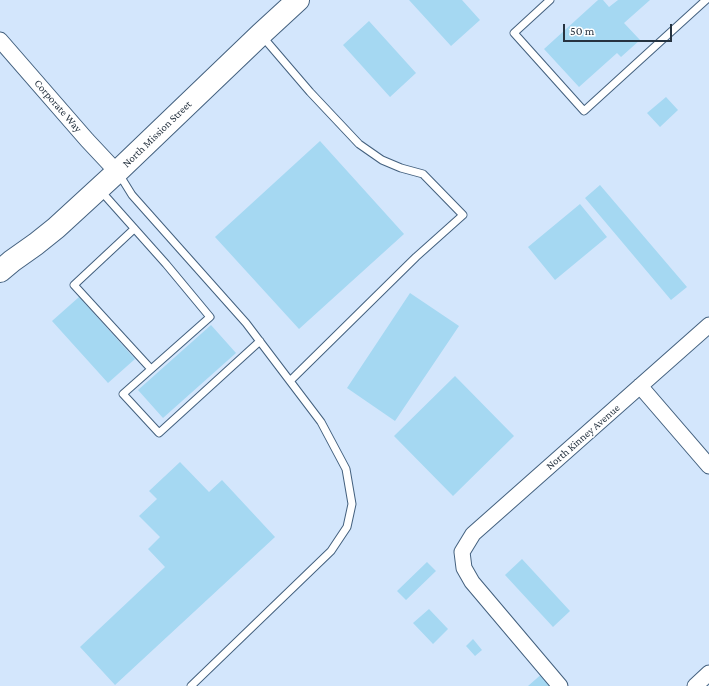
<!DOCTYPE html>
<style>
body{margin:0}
#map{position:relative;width:709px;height:686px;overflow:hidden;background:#d3e6fc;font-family:"Crimson Pro",serif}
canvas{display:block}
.scale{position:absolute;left:563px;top:24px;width:109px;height:18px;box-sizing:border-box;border:2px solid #263340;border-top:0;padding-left:5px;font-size:12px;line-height:14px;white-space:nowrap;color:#263340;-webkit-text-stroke:3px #fff;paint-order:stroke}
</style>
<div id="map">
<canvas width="709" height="686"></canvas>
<div class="scale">50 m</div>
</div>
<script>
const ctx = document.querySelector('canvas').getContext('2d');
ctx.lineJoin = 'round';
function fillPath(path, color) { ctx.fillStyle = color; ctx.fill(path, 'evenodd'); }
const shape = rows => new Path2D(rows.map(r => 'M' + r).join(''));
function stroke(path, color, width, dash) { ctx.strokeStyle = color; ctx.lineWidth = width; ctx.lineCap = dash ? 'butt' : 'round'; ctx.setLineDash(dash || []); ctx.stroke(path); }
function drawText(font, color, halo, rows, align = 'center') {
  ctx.font = font + ' "Crimson Pro",serif'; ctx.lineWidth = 3; ctx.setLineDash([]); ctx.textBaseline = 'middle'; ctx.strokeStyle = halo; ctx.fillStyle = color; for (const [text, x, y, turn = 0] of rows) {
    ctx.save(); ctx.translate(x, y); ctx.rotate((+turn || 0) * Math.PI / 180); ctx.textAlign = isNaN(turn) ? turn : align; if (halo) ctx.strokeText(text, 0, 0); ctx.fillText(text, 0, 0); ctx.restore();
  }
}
const building = shape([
 [409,0,462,0,480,20,451,46],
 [598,0,603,0,609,7,618,0,650,0,624,23,640,40,621,57,617,53,579,87,544,49],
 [369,21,416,73,390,97,343,45],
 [666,97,678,110,660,127,647,113],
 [320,141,404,234,299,329,215,237],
 [600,185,687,287,671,300,585,198],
 [580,204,607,237,555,280,528,247],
 [410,293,459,326,395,421,347,388],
 [79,297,135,359,108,383,52,321],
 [211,325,236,353,163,418,138,390],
 [455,376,514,436,453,496,394,436],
 [180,462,209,492,222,480,275,537,115,685,80,647,165,567,148,549,160,537,139,516,157,499,149,491],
 [522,559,570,611,553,627,505,575],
 [427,562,436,571,406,600,397,591],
 [429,609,448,629,433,644,413,623],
 [473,639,482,650,475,656,466,646],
 [544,672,557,686,528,686]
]);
const lane = shape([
 [550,0,514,33,584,111,706,0],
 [262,36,310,92,359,144,382,160,401,168,423,174,463,215,416,257,290,381],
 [119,174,132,195,140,204,246,323,321,422,346,469,352,504,347,527,331,551,191,686],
 [100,190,166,264,210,317,123,394,159,433,260,341],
 [134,229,74,285,151,369]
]);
const street = shape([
 [0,40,87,140,117,172],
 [640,386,709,466],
 [560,686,472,582,464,568,462,552,473,534,709,325],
 [695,686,709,673]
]);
const primary = shape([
 [0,271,12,261,36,244,56,228,117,172,261,34,298,0]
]);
const streetNames = [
 ["Corporate Way",58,106,49],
 ["North Mission Street",157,134,-44],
 ["North Kinney Avenue",583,437,-41]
];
fillPath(building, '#a5d8f2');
stroke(lane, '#43607e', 9);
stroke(street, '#43607e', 17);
stroke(primary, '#43607e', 24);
stroke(lane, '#fff', 7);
stroke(street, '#fff', 15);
stroke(primary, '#fff', 22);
drawText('11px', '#263340', '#fff', streetNames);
</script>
